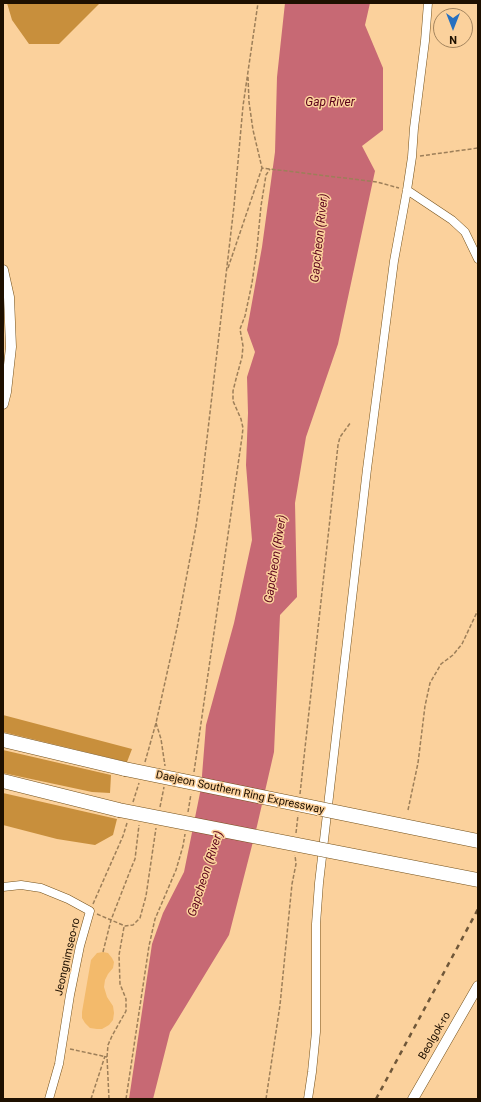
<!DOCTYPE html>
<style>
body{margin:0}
#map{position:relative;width:481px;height:1102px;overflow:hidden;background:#fbd19c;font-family:Roboto,sans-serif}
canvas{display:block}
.frame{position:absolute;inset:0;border:4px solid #1e1000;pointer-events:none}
.north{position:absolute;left:433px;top:8px;width:40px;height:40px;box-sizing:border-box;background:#fbd19c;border:1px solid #a3845e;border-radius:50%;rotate:180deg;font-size:11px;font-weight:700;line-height:16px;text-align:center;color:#1e1000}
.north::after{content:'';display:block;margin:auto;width:14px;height:18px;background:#2770c0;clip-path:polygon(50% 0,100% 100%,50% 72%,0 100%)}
</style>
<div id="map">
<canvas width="481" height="1102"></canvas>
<div class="frame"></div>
<div class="north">N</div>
</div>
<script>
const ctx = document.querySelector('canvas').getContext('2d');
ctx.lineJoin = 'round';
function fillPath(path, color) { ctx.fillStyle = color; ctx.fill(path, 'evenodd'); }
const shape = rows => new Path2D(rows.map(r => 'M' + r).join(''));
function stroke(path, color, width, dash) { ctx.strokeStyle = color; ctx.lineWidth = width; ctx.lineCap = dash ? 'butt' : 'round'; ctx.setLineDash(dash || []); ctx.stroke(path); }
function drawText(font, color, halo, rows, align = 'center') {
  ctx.font = font + ' Roboto,sans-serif'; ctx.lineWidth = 3; ctx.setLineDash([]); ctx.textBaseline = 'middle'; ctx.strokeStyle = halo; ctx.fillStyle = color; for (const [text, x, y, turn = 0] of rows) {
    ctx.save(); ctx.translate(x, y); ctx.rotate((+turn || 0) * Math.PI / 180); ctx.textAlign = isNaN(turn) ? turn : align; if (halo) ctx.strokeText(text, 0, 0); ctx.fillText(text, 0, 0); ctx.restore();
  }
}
const green = shape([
 [103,952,108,953,112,958,114,962,113,968,108,974,105,980,104,987,107,997,113,1006,114,1013,113,1020,109,1025,102,1029,97,1029,90,1028,85,1023,82,1018,82,1012,91,960,97,953]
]);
const forest = shape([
 [7,3,100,3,59,44,29,44,12,20],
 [3,715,132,749,127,762,3,732],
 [3,750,111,775,110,793,92,792,3,773],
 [3,793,117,819,113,835,95,845,57,839,3,825]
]);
const water = shape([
 [285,3,370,3,365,25,383,68,383,130,362,146,375,171,338,344,306,437,295,503,297,597,280,615,274,752,257,826,229,935,170,1032,153,1099,129,1099,152,944,163,913,184,872,201,788,206,725,234,623,252,540,246,465,248,413,247,377,255,352,247,330,262,247,275,152,277,77]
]);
const path = shape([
 [248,77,249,102,253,130,262,168,377,182,399,188],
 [420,156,478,148],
 [228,268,262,168],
 [156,723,161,739,165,766],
 [145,762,156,723,177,628,196,526,201,490,234,206,243,106,258,3],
 [194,772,242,437,243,428,241,419,233,401,233,391,236,379,242,357,243,346,240,329,245,316,252,283,257,248,261,206,266,175,270,169],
 [300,794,338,445,340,437,351,422],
 [133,802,139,783],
 [160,807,164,787],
 [408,810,418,763,425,706,430,683,441,664,453,655,462,644,478,610],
 [188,812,191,794],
 [296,833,298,815],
 [93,904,123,836,127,823],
 [97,914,125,926,133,925,140,918,146,896,156,828],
 [103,952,111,920,132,866,135,859,139,825],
 [70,1049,107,1057],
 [91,1099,105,1056],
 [109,1099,107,1057,108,1045,112,1036,126,1011,126,999,120,984,119,955,124,927],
 [126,1099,149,946,155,919,176,870,183,846,185,834],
 [266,1099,280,1005,292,884,296,864,295,855]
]);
const minor = shape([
 [407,190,452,220,465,232,478,259],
 [3,887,21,885,41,888,68,899,90,911,80,946,70,995,59,1064,49,1099],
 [308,1099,312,1072,316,1032,316,924,319,883,367,469,394,261,407,190,412,157,414,128,425,41,428,3]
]);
const tertiary = shape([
 [3,270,9,297,11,347,6,392,3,404],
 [413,1099,478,986]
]);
const motorway = shape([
 [3,740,125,769],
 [3,781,119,810]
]);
const rail = shape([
 [376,1099,478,909]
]);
const motorwayBridge = shape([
 [125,769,478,841],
 [119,810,478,880]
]);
const streetNames = [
 ["Daejeon Southern Ring Expressway",240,793,12],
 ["Jeongnimseo-ro",68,957,-77],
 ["Beolgok-ro",435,1036,-60]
];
const waterNames = [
 ["Gap River",330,103],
 ["Gapcheon (River)",320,238,-84],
 ["Gapcheon (River)",276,559,-81],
 ["Gapcheon (River)",206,874,-72]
];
fillPath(green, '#f3ba6b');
fillPath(forest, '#c88f3c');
fillPath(water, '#c76974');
stroke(minor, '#74511b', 9);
stroke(tertiary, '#74511b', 11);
stroke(motorway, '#74511b', 15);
stroke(path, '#9d7f59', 1.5, [4, 2]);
stroke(minor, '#fff', 8);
stroke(tertiary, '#fff', 10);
stroke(motorway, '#fff', 14);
stroke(rail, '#6f5739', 2.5, [5, 5]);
stroke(motorwayBridge, '#74511b', 15, []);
stroke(motorwayBridge, '#fff', 14);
drawText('11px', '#1e1000', '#fbd19c', streetNames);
drawText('italic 12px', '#5a001a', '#fbd19c', waterNames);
</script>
